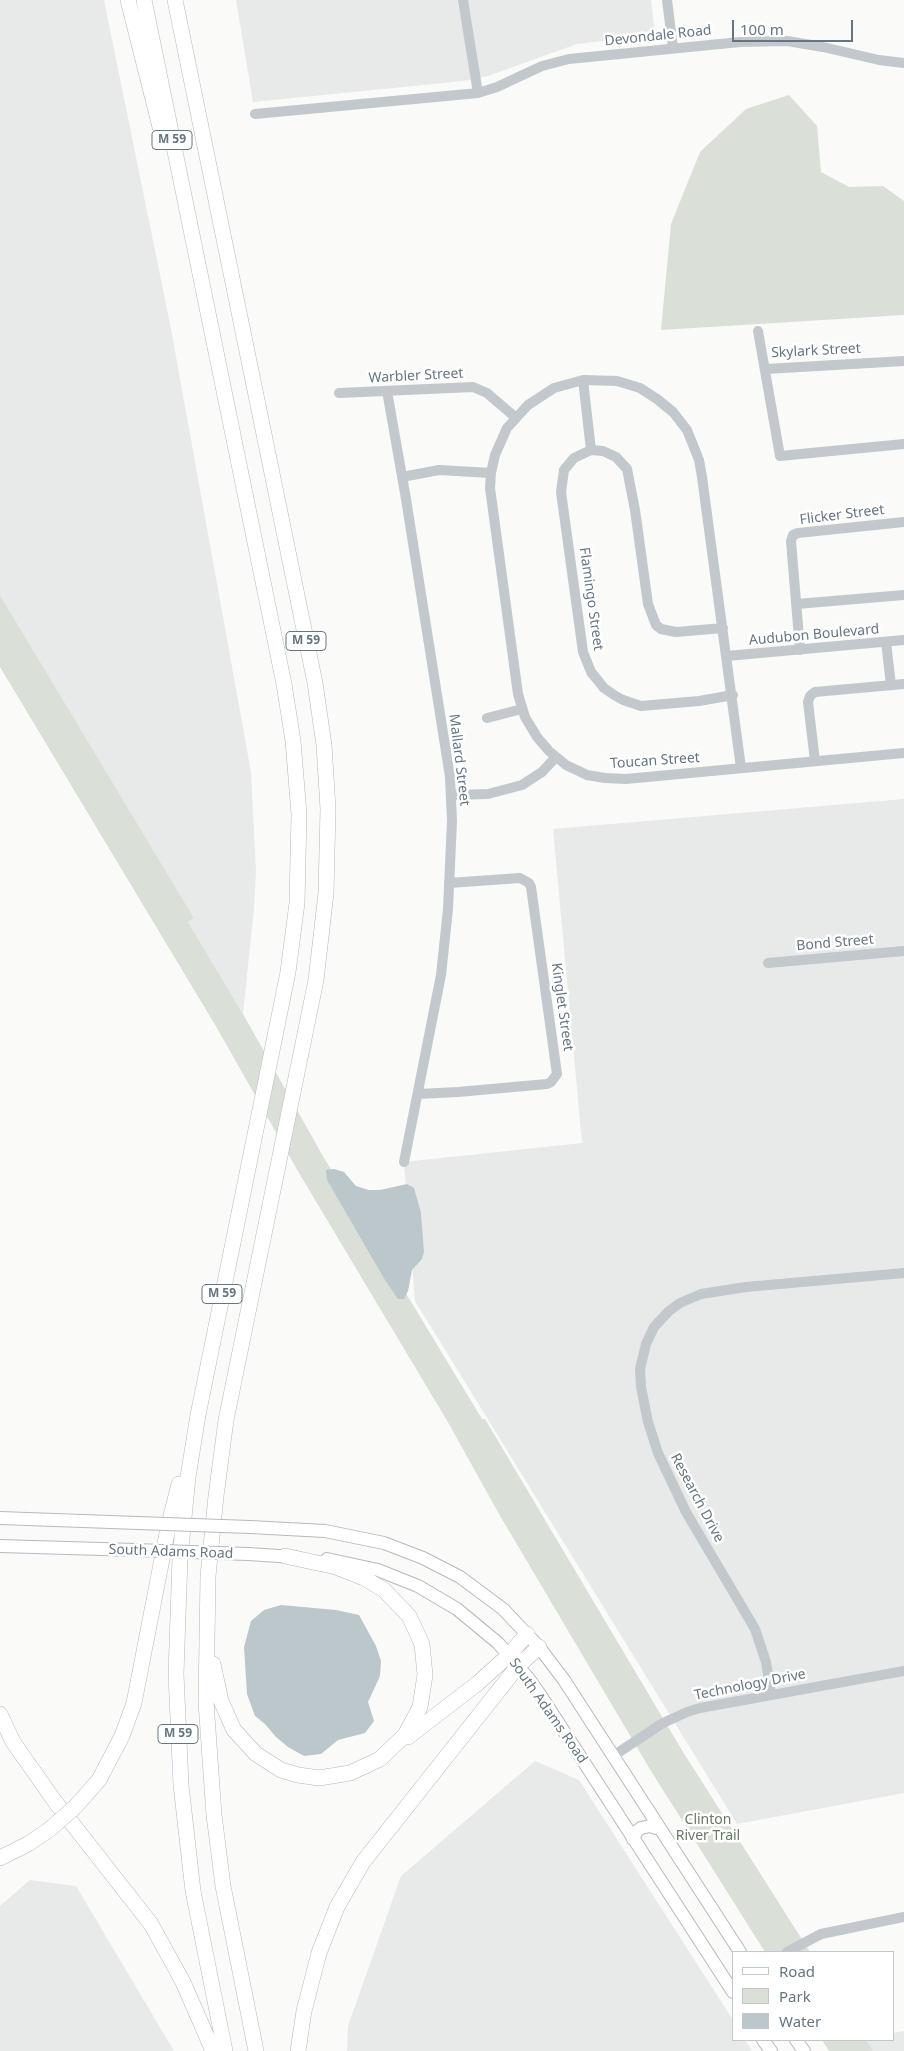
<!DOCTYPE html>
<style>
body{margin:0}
#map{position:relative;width:904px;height:2051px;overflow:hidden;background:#fafaf8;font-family:"Noto Sans",sans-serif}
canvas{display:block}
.legend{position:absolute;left:732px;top:1951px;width:162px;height:90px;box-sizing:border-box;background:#fff;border:1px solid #c1c8cd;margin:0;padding:6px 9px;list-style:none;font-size:15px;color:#657683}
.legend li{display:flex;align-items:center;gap:10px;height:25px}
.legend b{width:25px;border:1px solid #c1c8cd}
.scale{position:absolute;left:732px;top:20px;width:121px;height:22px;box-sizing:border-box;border:2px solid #657683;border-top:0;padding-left:6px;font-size:15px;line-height:18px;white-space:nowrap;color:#657683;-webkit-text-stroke:4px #fff;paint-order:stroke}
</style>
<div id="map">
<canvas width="904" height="2051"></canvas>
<ul class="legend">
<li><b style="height:6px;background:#fff"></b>Road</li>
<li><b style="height:14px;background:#dadfd7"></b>Park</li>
<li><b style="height:14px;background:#bbc7cb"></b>Water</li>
</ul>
<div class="scale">100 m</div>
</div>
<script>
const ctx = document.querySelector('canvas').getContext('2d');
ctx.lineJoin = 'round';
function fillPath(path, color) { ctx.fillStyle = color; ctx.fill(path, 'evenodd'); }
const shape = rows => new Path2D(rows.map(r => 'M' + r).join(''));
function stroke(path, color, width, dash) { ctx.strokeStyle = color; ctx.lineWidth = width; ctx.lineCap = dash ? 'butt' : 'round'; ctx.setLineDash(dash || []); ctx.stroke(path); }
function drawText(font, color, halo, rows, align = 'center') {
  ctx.font = font + ' "Noto Sans",sans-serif'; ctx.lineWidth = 5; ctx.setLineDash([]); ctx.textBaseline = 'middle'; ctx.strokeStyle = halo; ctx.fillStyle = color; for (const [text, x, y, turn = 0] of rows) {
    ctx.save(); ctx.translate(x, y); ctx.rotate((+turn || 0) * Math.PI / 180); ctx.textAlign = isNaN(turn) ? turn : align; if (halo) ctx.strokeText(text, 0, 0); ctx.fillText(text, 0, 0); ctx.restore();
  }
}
const built = shape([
 [0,0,104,0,171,329,251,772,256,871,254,909,243,1014,188,922,194,918,0,595],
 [236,0,651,0,655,35,577,44,488,76,463,81,253,102],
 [904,799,904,1793,737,1824,415,1301,404,1162,582,1143,553,829],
 [535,1761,579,1780,733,2020,733,2040,745,2040,752,2051,347,2051,348,2026,401,1876],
 [30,1880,76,1886,174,2051,0,2051,0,1906],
 [904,2031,904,2051,873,2051,866,2040,893,2040,893,2033]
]);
const green = shape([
 [789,95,817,126,821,172,849,187,883,186,904,201,904,315,661,330,671,224,700,152,746,109],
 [0,595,194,918,188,922,243,1014,324,1158,482,1419,485,1419,683,1752,810,1952,765,1952,651,1771,499,1514,449,1424,299,1173,217,1028,0,667],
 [822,2040,866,2040,873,2051,829,2051]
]);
const water = shape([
 [334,1169,344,1172,356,1186,369,1190,380,1190,407,1184,414,1188,421,1213,424,1252,422,1259,412,1270,408,1291,404,1299,398,1299,385,1280,327,1180,326,1170],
 [281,1605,336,1610,359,1615,376,1646,381,1661,380,1676,368,1702,374,1721,365,1733,338,1740,321,1754,304,1756,288,1747,276,1737,265,1724,255,1716,247,1694,244,1647,251,1621,264,1610]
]);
const minor = shape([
 [463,0,478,93],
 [667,0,673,48],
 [255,114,478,93,497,87,542,66,569,59,740,42,787,41,823,47,879,60,904,63],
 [758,331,780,456,904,444],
 [766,369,904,361],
 [583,380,591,450],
 [387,391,406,499,450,777,452,821,448,909,441,975,404,1162],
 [339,393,473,387,487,393,515,417],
 [402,477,439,470,491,473],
 [797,604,904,595],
 [723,628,676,632,661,629,656,625,648,604,635,510,627,469,616,457,603,451,591,450,574,458,564,470,561,492,583,652,591,672,604,688,614,695,623,700,641,706,699,701,733,695],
 [886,642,891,685],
 [800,650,791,541,793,535,798,533,904,522],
 [727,656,904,640],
 [487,718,522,709],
 [815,761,808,702,810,696,815,692,904,684],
 [741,768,702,477,699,460,687,430,673,412,657,399,640,388,617,381,583,380,554,388,528,405,507,428,495,455,491,473,490,488,518,694,525,717,537,737,549,751,566,765,587,775,605,778,626,779,904,753],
 [452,795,488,794,522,785,542,772,556,757],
 [768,963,904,951],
 [418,1094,458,1092,547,1084,551,1082,557,1074,531,887,529,883,520,878,449,883],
 [771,1695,766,1662,755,1629,686,1512,658,1453,648,1422,641,1387,640,1369,646,1344,654,1327,669,1311,680,1303,701,1294,746,1287,904,1273],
 [613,1756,663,1723,687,1712,700,1708,904,1671],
 [787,1952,821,1934,904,1917]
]);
const major = shape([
 [0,1518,138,1523],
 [250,1527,325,1531,384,1543,423,1558,460,1577,503,1609,539,1647,564,1680,740,1952],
 [0,1546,135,1550],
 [248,1554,295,1557],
 [327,1559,378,1570,418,1586,457,1609,498,1643,529,1679,541,1696,733,1992],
 [633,1839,637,1831,641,1828,650,1826,660,1829],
 [763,2040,771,2051],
 [796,2040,804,2051]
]);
const highway = shape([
 [128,0,160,127],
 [144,0,284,684,293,741,299,814,297,903,288,972,198,1415,188,1477,180,1558,176,1674,181,1785,193,1891,225,2051],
 [175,0,315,683,324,745,328,809,326,893,316,980,226,1420,216,1496,208,1576,206,1702,214,1815,223,1886,256,2051],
 [213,1664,221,1701,234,1730,256,1754,281,1770,298,1775,319,1778,350,1773,380,1759,405,1735,420,1707,425,1675,422,1644,409,1616,384,1590,364,1578,336,1567,285,1556],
 [0,1714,13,1742,56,1803,151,1924,183,1982,213,2051],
 [408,1737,478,1683,509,1655,527,1634],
 [75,1807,99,1780,122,1736,134,1703,168,1528,179,1484],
 [0,1858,28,1844,50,1829],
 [298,2051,304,2011,319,1953,337,1907,363,1862,518,1666,539,1647]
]);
const majorBridge = shape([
 [138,1523,250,1527],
 [135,1550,248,1554]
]);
const highwayBridge = shape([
 [50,1829,75,1807]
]);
const shields = [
 [172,140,40],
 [306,641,40],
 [222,1294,40],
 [178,1734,40]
];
const shieldNames = [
 ["M 59",172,140],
 ["M 59",306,641],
 ["M 59",222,1294],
 ["M 59",178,1734]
];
const streetNames = [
 ["Devondale Road",658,36,-6],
 ["Skylark Street",816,351,-3],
 ["Warbler Street",416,376,-3],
 ["Flicker Street",842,515,-7],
 ["Flamingo Street",591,599,82],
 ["Audubon Boulevard",814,635,-5],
 ["Mallard Street",459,760,83],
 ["Toucan Street",655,761,-4],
 ["Bond Street",835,943,-5],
 ["Kinglet Street",562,1007,82],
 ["Research Drive",697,1498,62],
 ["South Adams Road",171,1552,2],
 ["Technology Drive",750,1685,-11],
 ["South Adams Road",548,1711,55]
];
const parkNames = [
 ["Clinton",708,1820],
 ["River Trail",708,1836]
];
fillPath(built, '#e8e9e9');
fillPath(green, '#dadfd7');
fillPath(water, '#bbc7cb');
stroke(major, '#b5babe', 14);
stroke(highway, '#b4b9bd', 16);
stroke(minor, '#c3c8cc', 10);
stroke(major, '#fff', 12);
stroke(highway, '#fff', 15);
stroke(majorBridge, '#b5babe', 14, []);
stroke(highwayBridge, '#b4b9bd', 16, []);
stroke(majorBridge, '#fff', 12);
stroke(highwayBridge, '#fff', 15);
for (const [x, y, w] of shields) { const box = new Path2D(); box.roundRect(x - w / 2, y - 9.5, w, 19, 4); ctx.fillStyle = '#fff'; ctx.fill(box); stroke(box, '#657683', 1); }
drawText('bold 12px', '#657683', null, shieldNames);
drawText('14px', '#657683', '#fff', streetNames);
drawText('14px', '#687a64', '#fff', parkNames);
</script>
